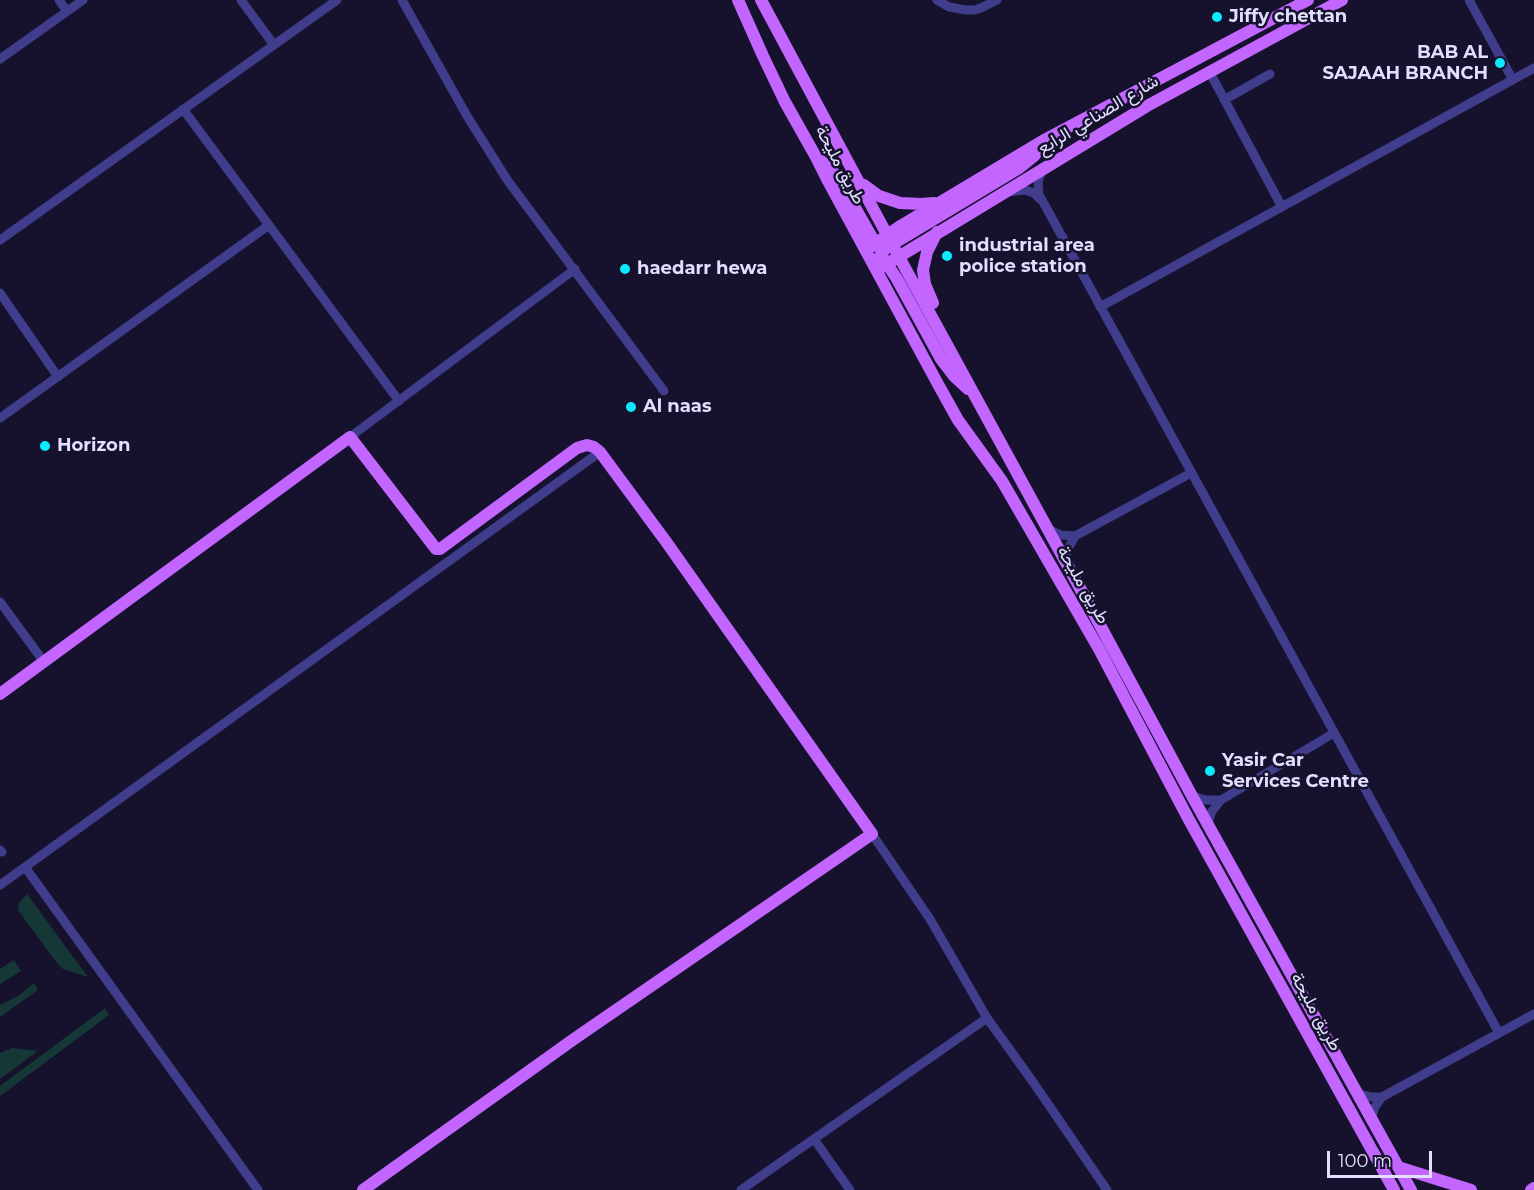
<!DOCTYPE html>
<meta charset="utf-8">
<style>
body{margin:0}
#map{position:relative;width:1534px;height:1190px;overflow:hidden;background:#16122d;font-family:Montserrat,sans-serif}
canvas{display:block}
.scale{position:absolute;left:1327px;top:1151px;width:105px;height:27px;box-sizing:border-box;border:3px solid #e1deff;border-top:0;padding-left:8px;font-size:18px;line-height:21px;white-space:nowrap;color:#e1deff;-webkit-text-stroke:4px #16122d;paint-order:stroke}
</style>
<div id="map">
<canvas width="1534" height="1190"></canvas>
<div class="scale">100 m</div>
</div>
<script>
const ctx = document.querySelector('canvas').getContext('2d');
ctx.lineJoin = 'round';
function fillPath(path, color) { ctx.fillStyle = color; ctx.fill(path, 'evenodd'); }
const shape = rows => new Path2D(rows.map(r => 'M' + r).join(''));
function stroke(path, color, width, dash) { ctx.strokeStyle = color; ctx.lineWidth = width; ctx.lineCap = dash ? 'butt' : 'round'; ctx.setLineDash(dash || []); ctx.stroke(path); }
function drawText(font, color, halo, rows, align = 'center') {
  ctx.font = font + ' Montserrat,Vazirmatn,sans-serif'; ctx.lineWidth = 5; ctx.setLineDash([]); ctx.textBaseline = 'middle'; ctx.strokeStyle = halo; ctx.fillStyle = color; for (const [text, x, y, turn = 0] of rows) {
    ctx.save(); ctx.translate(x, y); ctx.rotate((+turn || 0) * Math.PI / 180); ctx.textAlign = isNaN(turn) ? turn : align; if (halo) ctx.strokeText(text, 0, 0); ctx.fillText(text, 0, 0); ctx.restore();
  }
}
const green = shape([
 [27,894,88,977,63,969,56,962,18,910,19,903],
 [14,960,21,971,0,984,0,969],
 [34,983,38,990,0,1017,0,1005,20,995],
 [105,1008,109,1015,0,1096,0,1086],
 [12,1048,38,1051,0,1079,0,1053]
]);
const minor = shape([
 [59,0,67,11],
 [241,0,274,45],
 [402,0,467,116,508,181,664,391],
 [937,0,949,7,966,10,975,10,983,7,997,0],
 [1469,0,1513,80],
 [0,59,83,0],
 [1209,71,1282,207],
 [1224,100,1270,74],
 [183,109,399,401],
 [1042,170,1038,182,1039,195,1042,200,1499,1033],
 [1008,192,1025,190,1034,193,1040,199],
 [0,240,337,0],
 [0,293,58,377],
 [1100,307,1534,68],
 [0,418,269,225],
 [350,437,575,269],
 [1048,529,1061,535,1075,536],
 [1065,559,1069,547,1075,536,1191,473],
 [0,602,44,662],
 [1192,796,1206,800,1221,800],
 [1207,825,1212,811,1221,800,1334,733],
 [872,834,930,919,987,1018,1033,1082,1107,1190],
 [0,850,2,852],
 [25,867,258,1190],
 [0,885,600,452],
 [1356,1093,1371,1097,1382,1097],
 [1371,1120,1375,1107,1382,1097,1534,1014],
 [814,1139,850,1190],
 [741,1190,987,1018]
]);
const major = shape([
 [738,0,763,56,785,102,816,157,828,181,939,386,958,420,1002,481,1099,649,1188,818,1394,1190],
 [761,0,892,244,1087,601,1192,796,1411,1190],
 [820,160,833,172,840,181,875,243,881,249],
 [864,185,879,196,900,203,921,204,934,203],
 [866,250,899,227,1046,139,1308,0],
 [883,258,897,279,941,359,954,376,968,389],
 [877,270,1147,106,1342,0],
 [877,270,877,260,886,248,1019,168,1034,156,1042,146],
 [933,303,925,284,923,270,927,252,937,232],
 [0,694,350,437,436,549,440,549,577,448,587,445,594,447,600,452,667,543,872,834,574,1039,363,1190],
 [1398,1167,1471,1190],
 [1531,1190,1534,1188]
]);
const markers = [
 [1217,17,6,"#0aeaff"],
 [1500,63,6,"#0aeaff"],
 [947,256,6,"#0aeaff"],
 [625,269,6,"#0aeaff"],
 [631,407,6,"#0aeaff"],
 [45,446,6,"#0aeaff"],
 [1210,771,6,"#0aeaff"]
];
const poiNames = [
 ["Jiffy chettan",1229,17],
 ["BAB AL",1488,53,"right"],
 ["SAJAAH BRANCH",1488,74,"right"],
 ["industrial area",959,246],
 ["police station",959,267],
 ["haedarr hewa",637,269],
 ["Al naas",643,407],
 ["Horizon",57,446],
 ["Yasir Car",1222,761],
 ["Services Centre",1222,782]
];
const streetNames = [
 ["شارع الصناعي الرابع",1098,115,-31],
 ["طريق مليحة",840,165,62],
 ["طريق مليحة",1083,585,60],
 ["طريق مليحة",1316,1012,61]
];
fillPath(green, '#153735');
stroke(minor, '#3f3d8c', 9);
stroke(major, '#c365ff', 12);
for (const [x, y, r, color] of markers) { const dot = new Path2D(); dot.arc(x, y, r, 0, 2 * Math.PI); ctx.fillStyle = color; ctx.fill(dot); stroke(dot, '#16122d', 2); }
drawText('bold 18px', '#e1deff', '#16122d', poiNames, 'left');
drawText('18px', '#e1deff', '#16122d', streetNames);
</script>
